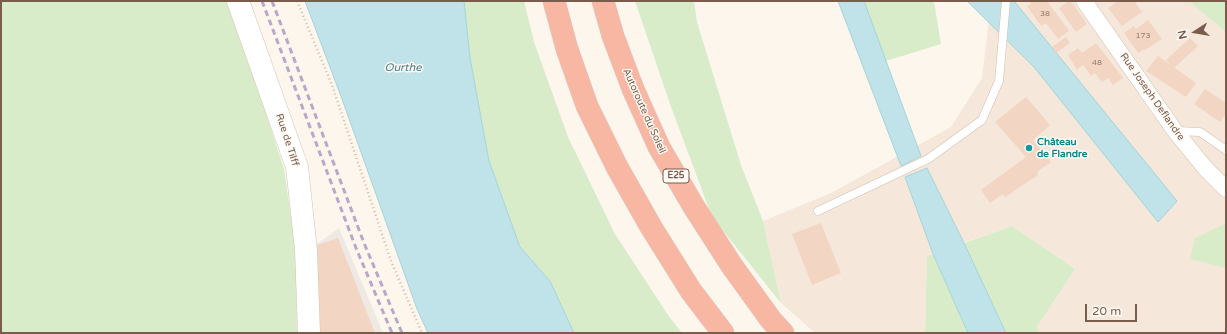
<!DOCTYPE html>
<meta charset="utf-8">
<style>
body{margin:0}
#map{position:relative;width:1227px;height:334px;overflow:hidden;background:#fdf6ec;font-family:"Varela Round",sans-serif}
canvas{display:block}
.frame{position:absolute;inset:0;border:2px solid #7a5c4d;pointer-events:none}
.north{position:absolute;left:1175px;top:12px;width:40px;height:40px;-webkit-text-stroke:3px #fffaf3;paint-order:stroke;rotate:258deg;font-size:11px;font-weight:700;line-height:16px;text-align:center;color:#7a5c4d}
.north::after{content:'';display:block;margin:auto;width:14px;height:18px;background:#7a5c4d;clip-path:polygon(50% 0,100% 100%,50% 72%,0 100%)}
.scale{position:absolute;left:1085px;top:304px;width:52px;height:18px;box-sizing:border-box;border:2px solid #7a5c4d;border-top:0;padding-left:5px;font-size:12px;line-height:14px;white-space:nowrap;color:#7a5c4d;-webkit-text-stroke:3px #fffaf3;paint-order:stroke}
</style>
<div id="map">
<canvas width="1227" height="334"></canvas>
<div class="frame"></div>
<div class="north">N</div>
<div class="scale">20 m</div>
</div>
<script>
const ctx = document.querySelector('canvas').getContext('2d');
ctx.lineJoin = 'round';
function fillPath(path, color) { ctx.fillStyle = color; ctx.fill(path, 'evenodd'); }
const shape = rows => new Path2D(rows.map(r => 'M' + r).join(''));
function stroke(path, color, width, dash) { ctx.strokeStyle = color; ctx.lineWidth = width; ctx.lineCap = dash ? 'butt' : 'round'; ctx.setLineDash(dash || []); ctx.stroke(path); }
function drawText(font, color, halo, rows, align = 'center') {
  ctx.font = font + ' "Varela Round",sans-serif'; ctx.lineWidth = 3; ctx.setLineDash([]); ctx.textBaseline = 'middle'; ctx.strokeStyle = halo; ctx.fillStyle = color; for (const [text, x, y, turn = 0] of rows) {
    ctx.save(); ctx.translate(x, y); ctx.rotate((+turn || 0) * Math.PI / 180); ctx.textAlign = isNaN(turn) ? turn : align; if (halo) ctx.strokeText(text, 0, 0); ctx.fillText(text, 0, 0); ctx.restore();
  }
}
const residential = shape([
 [991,1,1226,1,1226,333,1040,333,1037,327,1075,269,1012,226,927,255,925,333,815,333,781,303,763,221,831,193,951,127,982,78]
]);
const industrial = shape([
 [339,228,368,297,383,333,313,333,310,249]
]);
const green = shape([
 [1,1,229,1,284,169,296,251,297,333,1,333],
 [464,1,524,1,534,42,568,137,615,234,668,315,682,333,574,333,550,281,520,247,489,161,470,58],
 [635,1,694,1,697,22,741,165,763,221,781,303,712,217,670,104],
 [864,1,934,1,941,44,886,61],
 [1189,1,1226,1,1226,32],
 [1226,223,1226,268,1190,259,1195,238],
 [1012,226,1075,269,1037,327,1040,333,1006,333,964,243],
 [933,254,968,333,925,333,927,255]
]);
const water = shape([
 [305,1,464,1,470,58,489,161,520,247,550,281,574,333,428,333,417,309,342,99,305,1],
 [838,1,864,1,921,156,901,166,838,1],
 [967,1,1014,1,1177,201,1158,222,1034,67,967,1],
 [927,168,964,243,1006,333,968,333,933,254,905,177,927,168]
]);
const building = shape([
 [1029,1,1047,1,1069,31,1058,39,1046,23,1041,26,1027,6,1031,4],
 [1069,1,1071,1,1087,24,1076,32,1059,8],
 [1118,1,1134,1,1142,12,1122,26,1108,8],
 [1148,20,1162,39,1145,50,1145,49,1138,53,1124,33,1134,26,1136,29],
 [1066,37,1070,43,1056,53,1052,47],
 [1190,38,1198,46,1174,68,1166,60],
 [1096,43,1123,78,1113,85,1108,78,1102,82,1095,73,1091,76,1083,65,1077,70,1068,55,1078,48,1082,53],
 [1158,56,1196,83,1186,97,1146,71],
 [1205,89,1226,103,1226,114,1220,122,1194,104],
 [1026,97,1050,125,1033,140,1051,162,1037,172,1038,175,1005,197,1003,194,990,203,981,190,1026,157,995,122],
 [821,223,841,273,812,285,792,234],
 [338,238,375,333,320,333,317,245]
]);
const path = shape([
 [297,1,332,85,391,261,422,333]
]);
const lane = shape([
 [1176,131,1200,132,1226,150],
 [818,211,928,159,982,120,999,81,1006,1]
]);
const street = shape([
 [1084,1,1175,131,1206,169,1226,189]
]);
const secondary = shape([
 [238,1,297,167,306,250,309,333]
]);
const highway = shape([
 [554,1,567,49,587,106,617,167,651,227,691,291,723,333],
 [603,1,613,36,633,89,659,147,694,207,732,266,771,320,783,333]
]);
const rail = shape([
 [262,1,356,248,392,333],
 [272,1,364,243,402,333]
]);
const markers = [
 [1029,148,4,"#0f9aa8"]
];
const numberNames = [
 ["38",1045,14],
 ["173",1143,36],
 ["48",1097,63]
];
const shields = [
 [676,176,26]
];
const shieldNames = [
 ["E25",676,176]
];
const streetNames = [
 ["Rue Joseph Deflandre",1152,97,55],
 ["Autoroute du Soleil",644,111,66],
 ["Rue de Tilff",287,140,72]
];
const cultureNames = [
 ["Château",1037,142],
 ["de Flandre",1037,154]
];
const waterNames = [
 ["Ourthe",403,68]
];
fillPath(residential, '#f5e8da');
fillPath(industrial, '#efe9e4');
fillPath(green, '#d8ecc9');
fillPath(water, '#bfe3e8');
stroke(water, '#a5d3da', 1);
fillPath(building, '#f3d5c3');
stroke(lane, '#d1beb0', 9);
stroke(street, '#d1beb0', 17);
stroke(secondary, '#d6c0b0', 23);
stroke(highway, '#dad1cd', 23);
stroke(path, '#d9b8a5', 2.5, [1, 3]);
stroke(lane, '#fff', 8);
stroke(street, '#fff', 16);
stroke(secondary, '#fff', 22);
stroke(highway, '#f7b7a3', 22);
stroke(rail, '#b9a8c9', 3, [6, 4]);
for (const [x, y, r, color] of markers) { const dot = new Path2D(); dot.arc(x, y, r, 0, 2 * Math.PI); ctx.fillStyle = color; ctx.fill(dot); stroke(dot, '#fffaf3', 1.5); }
drawText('8px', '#987a6a', null, numberNames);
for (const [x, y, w] of shields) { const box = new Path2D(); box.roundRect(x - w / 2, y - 7, w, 14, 3); ctx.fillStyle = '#fffaf3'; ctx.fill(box); stroke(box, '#7a5c4d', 1); }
drawText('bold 9px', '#7a5c4d', null, shieldNames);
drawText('10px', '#7a5c4d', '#fffaf3', streetNames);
drawText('bold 10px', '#0d838f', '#fffaf3', cultureNames, 'left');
drawText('italic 11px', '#437c86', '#fffaf3', waterNames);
</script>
